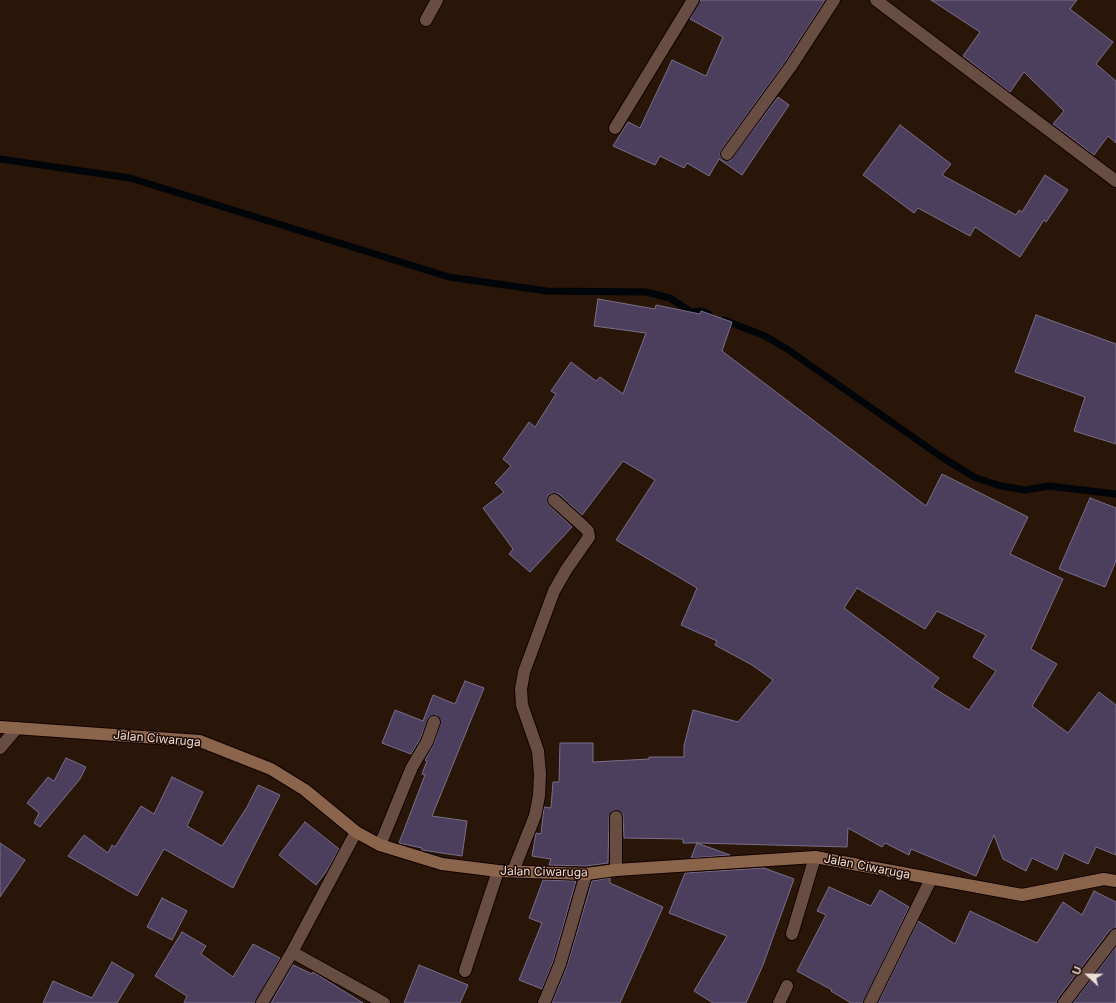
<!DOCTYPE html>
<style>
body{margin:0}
#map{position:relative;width:1116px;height:1003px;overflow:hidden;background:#2a1509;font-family:Inter,sans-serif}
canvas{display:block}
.north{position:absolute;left:1068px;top:955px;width:40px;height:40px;-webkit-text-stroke:3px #200b03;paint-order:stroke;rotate:292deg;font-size:11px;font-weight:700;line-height:16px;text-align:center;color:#eedfd7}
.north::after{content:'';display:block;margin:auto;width:14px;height:18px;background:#eedfd7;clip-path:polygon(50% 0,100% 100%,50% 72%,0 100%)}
</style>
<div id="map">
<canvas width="1116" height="1003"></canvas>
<div class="north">U</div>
</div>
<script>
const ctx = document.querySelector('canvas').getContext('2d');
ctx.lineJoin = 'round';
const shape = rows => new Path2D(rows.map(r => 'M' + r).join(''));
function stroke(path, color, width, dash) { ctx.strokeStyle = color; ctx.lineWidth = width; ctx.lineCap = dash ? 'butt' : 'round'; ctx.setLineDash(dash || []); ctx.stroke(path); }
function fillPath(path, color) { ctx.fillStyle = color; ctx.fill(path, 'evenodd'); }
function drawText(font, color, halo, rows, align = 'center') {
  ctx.font = font + ' Inter,sans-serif'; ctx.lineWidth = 3; ctx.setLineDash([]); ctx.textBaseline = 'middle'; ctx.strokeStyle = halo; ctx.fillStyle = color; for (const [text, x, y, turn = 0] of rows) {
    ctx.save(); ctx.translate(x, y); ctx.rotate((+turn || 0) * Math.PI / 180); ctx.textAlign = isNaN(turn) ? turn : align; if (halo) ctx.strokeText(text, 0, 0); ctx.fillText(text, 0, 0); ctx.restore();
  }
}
const stream = shape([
 [0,159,130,178,449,277,547,291,646,292,670,298,691,312,701,311,709,314],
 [724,320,765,336,787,349,943,458,976,478,1001,486,1025,490,1049,486,1116,494]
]);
const building = shape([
 [700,0,825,0,785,62,721,150,720,154,722,160,730,161,778,97,789,105,742,175,719,159,709,176,687,163,684,168,660,156,655,165,613,146,628,122,640,128,672,60,706,76,723,37,690,19,700,0],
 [931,0,1077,0,1070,9,1113,42,1096,64,1116,81,1116,143,1108,136,1094,155,1053,124,1064,111,1024,72,1010,92,963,56,980,32,931,0],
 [900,125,951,164,942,175,1016,215,1019,210,1022,212,1045,175,1068,190,1046,222,1044,220,1020,257,975,227,970,236,918,208,914,213,863,175,900,125],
 [598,299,655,309,656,305,700,314,701,311,732,322,722,351,926,506,942,474,1028,517,1010,554,1063,579,1031,649,1057,664,1032,706,1068,733,1099,692,1116,705,1116,855,1096,847,1088,864,1064,853,1057,870,1032,858,1026,871,1003,859,994,835,976,876,911,849,909,855,885,843,882,847,848,828,847,847,697,843,730,855,691,858,697,843,683,843,683,839,624,838,623,814,616,810,612,811,609,817,608,863,586,866,549,865,551,859,532,856,536,833,541,834,544,807,551,808,553,782,559,782,560,743,593,743,593,762,649,759,649,757,684,757,684,746,693,710,738,722,773,680,752,665,715,645,717,641,681,625,697,588,616,540,655,480,623,461,582,515,559,494,552,493,548,495,547,502,549,505,572,527,530,572,509,554,513,549,483,508,504,492,495,483,511,466,503,459,529,422,535,427,556,394,551,391,571,362,596,381,600,377,623,394,646,333,594,326,598,299],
 [857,588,925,629,937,611,986,635,973,657,996,671,969,710,932,687,939,678,844,608,857,588],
 [1036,315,1116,344,1116,444,1074,431,1085,397,1015,372,1036,315],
 [1090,498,1116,508,1116,561,1105,587,1059,569,1090,498],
 [465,681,484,688,432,816,467,821,462,856,422,850,422,848,399,843,425,775,422,774,427,761,425,760,434,744,441,721,436,715,429,717,420,739,411,754,382,743,395,710,423,721,433,695,455,704,465,681],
 [66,758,86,767,80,779,40,827,34,823,39,813,27,803,48,777,54,781,66,758],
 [172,777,203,792,187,826,222,846,247,807,258,785,280,795,233,888,164,849,137,896,68,856,84,835,108,853,112,845,115,847,141,806,154,814,172,777],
 [305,822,339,849,326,872,316,885,279,855,305,822],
 [0,843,25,860,0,897,0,843],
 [764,868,794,879,763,965,746,1003,713,1003,694,991,727,936,669,913,685,873,764,868],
 [610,878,610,883,663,907,620,1003,552,1003,567,966,592,881,610,878],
 [543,880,576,881,553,962,542,989,519,980,542,923,529,918,543,880],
 [829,887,871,906,880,890,909,907,863,1003,851,1003,831,991,832,990,797,971,826,915,817,911,829,887],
 [1094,891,1116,902,1116,928,1110,930,1058,998,1057,1003,878,1003,918,921,955,944,970,911,1037,943,1063,902,1082,915,1094,891],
 [162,898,187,911,172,940,147,927,162,898],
 [182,932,206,946,201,954,233,977,253,944,280,958,255,1003,184,1003,187,996,155,976,182,932],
 [1116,947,1116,1003,1073,1003,1116,947],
 [112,962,134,975,117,1003,43,1003,53,981,92,998,112,962],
 [293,965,312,974,313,972,363,1003,271,1003,293,965],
 [419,965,468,985,460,1003,404,1003,419,965]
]);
const lane = shape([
 [426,20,437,0],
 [616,817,616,870],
 [380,845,412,767,427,742,434,722],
 [792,934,815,857]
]);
const street = shape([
 [876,0,1116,181],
 [615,128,693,0],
 [727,154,791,66,834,0],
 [0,748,17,728],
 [513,871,535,816,539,796,540,774,538,751,522,705,521,689,524,672,554,591,566,570,589,537,588,531,583,526,554,500],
 [292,952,384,1003],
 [465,971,498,871],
 [262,1003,292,952,356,832],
 [544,1003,560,964,586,874],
 [779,1003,787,986],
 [870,1003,931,879],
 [1064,1003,1116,935]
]);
const secondary = shape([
 [0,727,200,741,271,769,305,790,356,832,380,845,442,864,498,871,586,874,616,870,815,857,1022,895,1104,879,1116,881]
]);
const streetNames = [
 ["Jalan Ciwaruga",157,739,5],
 ["Jalan Ciwaruga",867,867,11],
 ["Jalan Ciwaruga",544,872,1]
];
stroke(stream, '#000509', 7);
fillPath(building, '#4c3f5e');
stroke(building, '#796f88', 1);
stroke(lane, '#110200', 14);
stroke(street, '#110200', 14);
stroke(secondary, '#110200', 14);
stroke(lane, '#684e42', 12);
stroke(street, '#684e42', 12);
stroke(secondary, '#8b644c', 12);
drawText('12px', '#eedfd7', '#200b03', streetNames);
</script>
